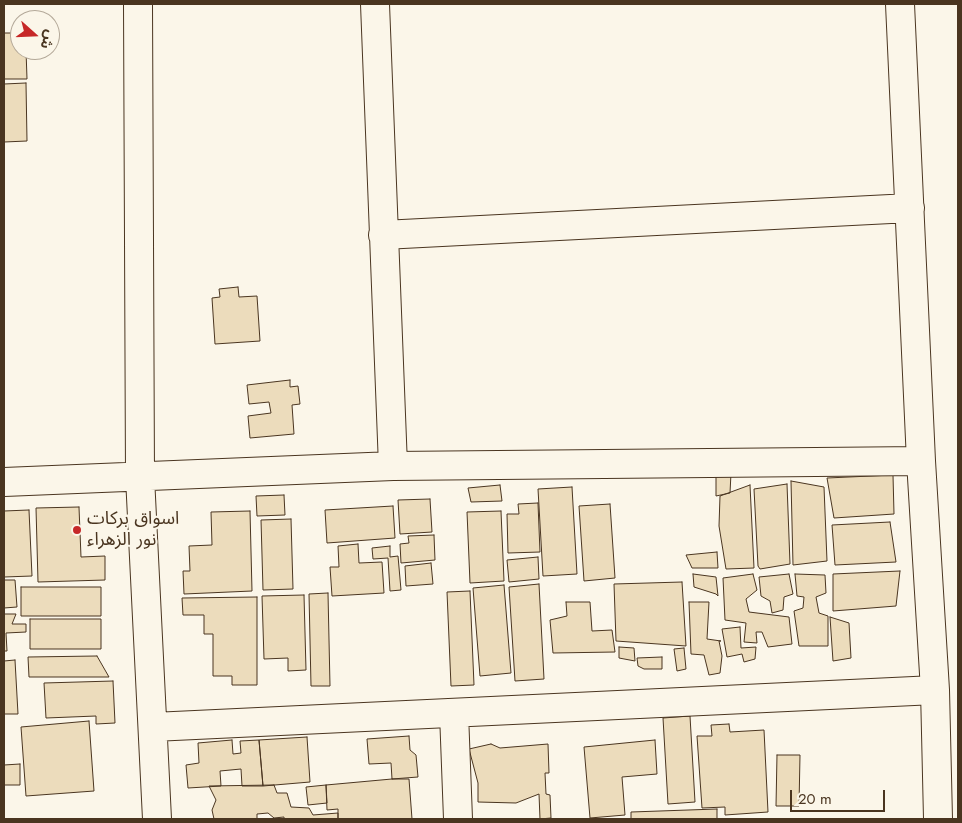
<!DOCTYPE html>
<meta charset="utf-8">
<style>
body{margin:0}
#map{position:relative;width:962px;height:823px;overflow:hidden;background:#fbf6e9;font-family:Jost,"Noto Sans Arabic",sans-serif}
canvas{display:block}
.frame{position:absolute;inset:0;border:5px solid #4a3520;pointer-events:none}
.north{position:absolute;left:10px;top:10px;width:50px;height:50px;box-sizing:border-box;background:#fbf6e9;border:1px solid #b4a999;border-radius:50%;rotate:110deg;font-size:14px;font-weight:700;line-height:20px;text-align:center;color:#4a3520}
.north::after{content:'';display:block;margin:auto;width:18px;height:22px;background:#c62828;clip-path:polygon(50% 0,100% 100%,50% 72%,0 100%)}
.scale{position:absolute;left:790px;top:790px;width:95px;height:22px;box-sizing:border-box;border:2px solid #4a3520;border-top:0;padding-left:6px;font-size:15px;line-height:18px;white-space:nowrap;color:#4a3520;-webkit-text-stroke:4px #fbf6e9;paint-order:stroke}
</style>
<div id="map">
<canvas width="962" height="823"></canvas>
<div class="frame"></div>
<div class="north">ش</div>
<div class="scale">20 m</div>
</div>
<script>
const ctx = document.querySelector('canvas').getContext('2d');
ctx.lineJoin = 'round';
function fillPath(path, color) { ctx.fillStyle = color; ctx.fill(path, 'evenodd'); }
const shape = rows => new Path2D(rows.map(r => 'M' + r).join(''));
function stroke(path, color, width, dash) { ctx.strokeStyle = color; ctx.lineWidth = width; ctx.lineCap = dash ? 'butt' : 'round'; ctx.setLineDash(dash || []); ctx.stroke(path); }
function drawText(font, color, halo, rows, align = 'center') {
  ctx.font = font + ' Jost,"Noto Sans Arabic",sans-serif'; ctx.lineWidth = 4; ctx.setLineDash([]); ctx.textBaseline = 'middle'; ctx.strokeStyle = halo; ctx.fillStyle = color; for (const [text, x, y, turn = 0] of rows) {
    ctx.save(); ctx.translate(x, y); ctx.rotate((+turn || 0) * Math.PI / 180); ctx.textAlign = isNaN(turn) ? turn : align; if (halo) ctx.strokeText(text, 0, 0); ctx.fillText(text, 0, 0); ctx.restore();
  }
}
const building = shape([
 [4,33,20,33,20,50,26,50,27,79,4,79,4,33],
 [26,83,27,141,4,142,4,84,26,83],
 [238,287,239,297,257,296,260,341,215,344,212,298,220,297,219,289,238,287],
 [290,380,290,387,298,386,300,404,292,405,294,434,250,438,248,416,271,413,269,402,249,404,247,385,290,380],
 [716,472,731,473,730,493,716,496,716,472],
 [893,475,894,514,834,518,827,478,893,475],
 [791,481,824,487,827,561,793,565,791,481],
 [787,484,790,564,760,569,758,566,754,489,787,484],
 [500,485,502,501,471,502,468,488,500,485],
 [750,485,754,568,726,569,719,526,720,496,750,485],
 [572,487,577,574,543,576,538,489,572,487],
 [284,495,285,515,257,516,256,496,284,495],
 [430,499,432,532,400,534,398,500,430,499],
 [538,503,540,552,508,553,507,514,519,514,518,504,538,503],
 [610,504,615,578,584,581,579,506,610,504],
 [393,506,395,538,327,543,325,510,393,506],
 [79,507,81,557,105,556,105,580,38,582,36,508,79,507],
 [29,510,32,576,4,577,4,511,29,510],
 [250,511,252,591,184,594,183,571,190,571,189,546,212,545,211,512,250,511],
 [501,511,504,581,470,583,467,512,501,511],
 [291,519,293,589,263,590,261,520,291,519],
 [890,522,896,562,835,565,832,525,890,522],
 [434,535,435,560,401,563,400,544,409,543,408,536,434,535],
 [358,544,359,563,382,562,384,593,332,596,330,567,339,567,338,546,358,544],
 [390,546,390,557,398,556,401,590,390,591,388,558,373,559,372,548,390,546],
 [717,552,718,568,692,568,686,555,717,552],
 [538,557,539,579,509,582,507,560,538,557],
 [431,563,433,584,406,586,405,566,431,563],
 [900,571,896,606,833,611,833,574,900,571],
 [693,574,716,577,718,596,716,594,694,587,693,574],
 [753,574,757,590,746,599,749,612,789,617,792,644,768,647,762,632,756,632,757,643,744,642,746,623,725,620,723,578,753,574],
 [789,574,793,594,784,597,783,610,772,613,770,601,761,596,759,577,789,574],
 [795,574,825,575,826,593,816,597,819,613,828,616,828,646,799,646,794,611,803,608,804,597,797,596,795,574],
 [4,580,15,580,17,607,4,608,4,580],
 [682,582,686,646,616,641,614,584,682,582],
 [539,584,544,679,515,681,509,587,539,584],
 [504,585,511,673,480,676,473,588,504,585],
 [21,587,101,587,101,616,21,616,21,587],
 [470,591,474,685,451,686,447,592,470,591],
 [328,593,330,686,311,686,309,594,328,593],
 [304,595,306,670,288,671,288,658,264,659,262,596,304,595],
 [257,597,257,685,232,685,232,676,213,676,213,634,204,634,204,615,183,615,182,598,257,597],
 [566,602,590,602,592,631,612,630,615,652,553,653,550,620,567,616,566,602],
 [689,602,709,602,707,639,721,641,719,641,722,656,720,673,709,675,704,655,691,654,689,602],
 [4,614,16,614,12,624,26,624,26,632,6,633,7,651,4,651,4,614],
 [830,617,849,623,851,658,833,661,830,617],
 [30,619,101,619,101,649,30,649,30,619],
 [740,627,741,648,756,647,755,659,744,662,742,654,727,657,722,629,740,627],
 [619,647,634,648,635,661,619,658,619,647],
 [684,648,686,669,677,671,674,649,684,648],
 [97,656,109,677,29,677,28,657,97,656],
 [662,657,662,669,644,669,638,666,637,658,662,657],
 [15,660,18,714,4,714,4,661,15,660],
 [113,681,115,723,96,724,96,716,46,718,44,683,113,681],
 [690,716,695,802,668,804,663,718,690,716],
 [89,721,94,791,26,796,21,727,89,721],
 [729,724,730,732,764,730,768,812,725,815,725,807,702,808,697,736,712,736,711,725,729,724],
 [409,736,410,750,416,755,418,777,392,779,391,763,369,764,367,739,409,736],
 [307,737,310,782,263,786,259,740,307,737],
 [232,740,233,754,241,753,240,741,259,740,263,786,242,786,241,769,220,771,221,786,188,788,186,765,199,763,198,743,232,740],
 [655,740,657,774,622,777,625,815,590,818,584,747,655,740],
 [491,744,500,748,548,744,549,773,545,773,546,794,550,795,551,818,540,819,539,794,516,803,478,802,478,783,469,749,491,744],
 [777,755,800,755,799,806,776,806,777,755],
 [20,764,20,785,4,785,4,765,20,764],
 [392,779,409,779,412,819,338,819,338,809,327,810,326,785,392,779],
 [274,785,277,793,287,793,291,807,309,808,313,815,338,813,338,819,284,819,284,817,274,818,268,813,257,814,257,819,214,819,212,810,216,800,209,786,274,785],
 [326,785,327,803,308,805,306,787,326,785],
 [717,809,717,819,631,819,631,812,717,809]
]);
const street = shape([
 [138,4,140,477,157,819],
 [900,4,921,461,935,690,938,819],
 [383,235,910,208],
 [393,466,921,461],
 [4,482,393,466,375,4],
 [454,713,458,819],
 [153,727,935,690]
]);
const markers = [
 [77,530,5,"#c62828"]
];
const poiNames = [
 ["اسواق بركات",87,520],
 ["نور الزهراء",87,541]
];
fillPath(building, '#ecdcbc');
stroke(building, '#4a3520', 1);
stroke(street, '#4a3520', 30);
stroke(street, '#fbf6e9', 28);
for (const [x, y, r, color] of markers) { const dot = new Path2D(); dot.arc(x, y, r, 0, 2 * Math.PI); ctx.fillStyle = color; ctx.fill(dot); stroke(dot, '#fbf6e9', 2); }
drawText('18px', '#4a3520', '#fbf6e9', poiNames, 'left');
</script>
